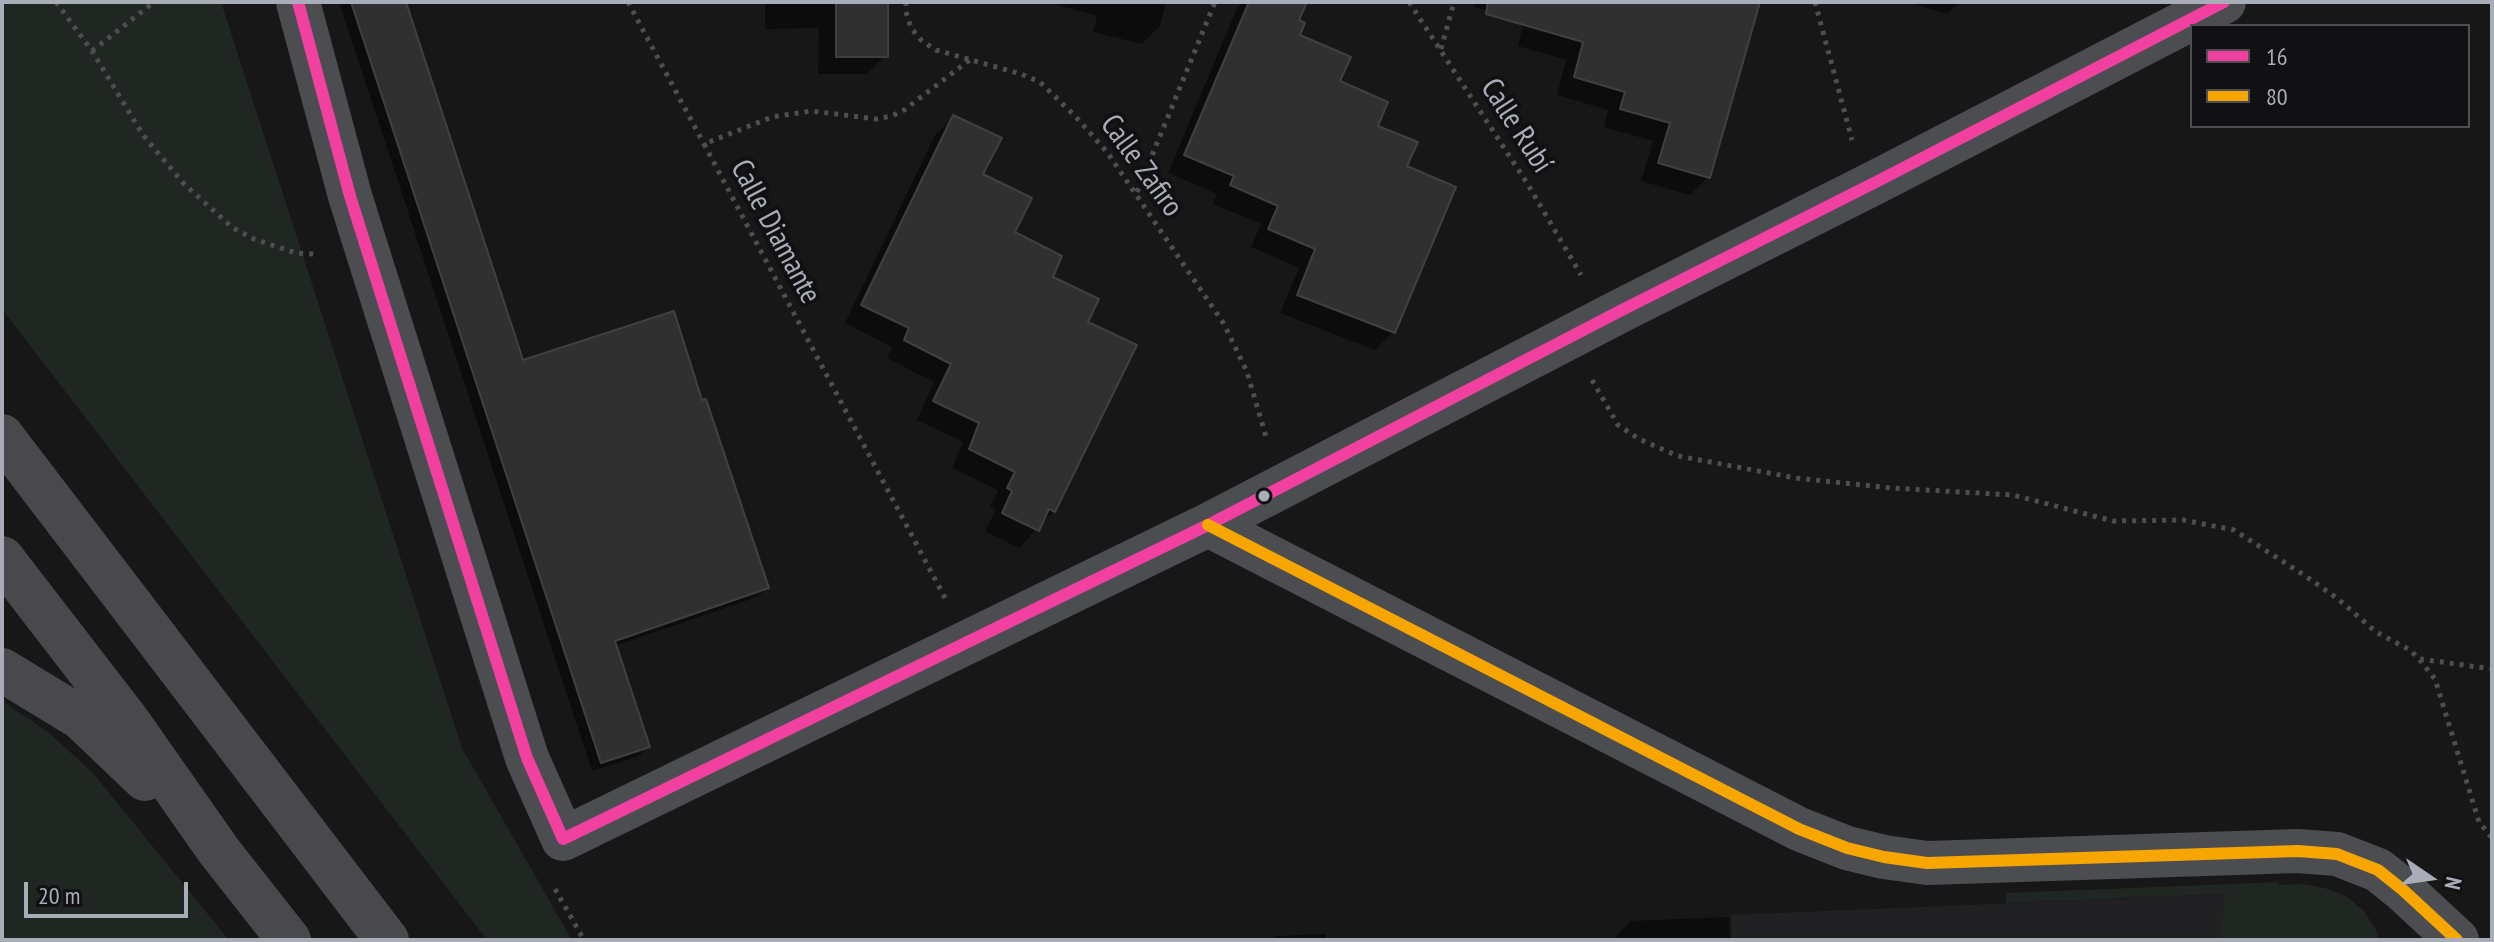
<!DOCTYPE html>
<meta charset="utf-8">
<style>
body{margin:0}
#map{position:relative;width:2494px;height:942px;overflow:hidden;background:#171717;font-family:"PT Sans Narrow",sans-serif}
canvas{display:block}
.frame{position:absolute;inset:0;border:4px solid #a9adb7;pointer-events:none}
.legend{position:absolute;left:2190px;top:24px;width:280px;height:104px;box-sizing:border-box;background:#111113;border:2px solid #4e4f55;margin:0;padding:10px 14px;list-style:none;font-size:24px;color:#a9adb7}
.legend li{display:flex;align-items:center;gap:16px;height:40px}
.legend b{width:40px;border:2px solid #4e4f55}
.north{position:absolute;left:2390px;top:838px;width:80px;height:80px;-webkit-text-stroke:6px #111113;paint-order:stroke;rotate:103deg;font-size:22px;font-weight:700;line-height:32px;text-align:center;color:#a9adb7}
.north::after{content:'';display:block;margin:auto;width:28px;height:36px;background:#a9adb7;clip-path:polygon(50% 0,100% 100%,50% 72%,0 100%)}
.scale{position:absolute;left:24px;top:882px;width:164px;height:36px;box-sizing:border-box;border:4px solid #a9adb7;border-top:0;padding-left:10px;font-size:24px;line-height:28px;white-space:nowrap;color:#a9adb7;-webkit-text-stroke:6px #111113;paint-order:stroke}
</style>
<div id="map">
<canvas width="2494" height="942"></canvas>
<div class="frame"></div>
<ul class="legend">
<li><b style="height:10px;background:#f240a1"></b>16</li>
<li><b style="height:10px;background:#f7a600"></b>80</li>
</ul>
<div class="north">N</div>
<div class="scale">20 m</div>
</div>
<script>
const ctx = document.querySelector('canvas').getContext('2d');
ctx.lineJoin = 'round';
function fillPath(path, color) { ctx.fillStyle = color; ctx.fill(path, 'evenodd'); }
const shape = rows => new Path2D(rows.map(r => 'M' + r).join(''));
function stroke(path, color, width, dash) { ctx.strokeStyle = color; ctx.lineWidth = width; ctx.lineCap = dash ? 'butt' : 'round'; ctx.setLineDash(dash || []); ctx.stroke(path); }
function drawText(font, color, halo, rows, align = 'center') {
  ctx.font = font + ' "PT Sans Narrow",sans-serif'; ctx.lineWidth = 8; ctx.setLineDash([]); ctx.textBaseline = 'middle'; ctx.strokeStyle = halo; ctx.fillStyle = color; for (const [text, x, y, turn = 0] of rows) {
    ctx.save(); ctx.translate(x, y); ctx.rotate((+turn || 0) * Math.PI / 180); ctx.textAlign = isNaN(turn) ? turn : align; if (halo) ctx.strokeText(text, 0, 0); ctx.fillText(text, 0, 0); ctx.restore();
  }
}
const built = shape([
 [2226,894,2220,940,1732,940,1731,915]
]);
const green = shape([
 [2,2,221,2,462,748,572,940,487,940,2,309],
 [2,701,48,732,92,772,229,940,2,940],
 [2279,882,2279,885,2303,884,2325,888,2346,896,2364,911,2376,930,2379,940,2220,940,2225,894,2006,903,2006,893]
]);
const shadow = shape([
 [339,2,404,2,522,362,767,588,757,597,614,646,648,746,639,756,592,771],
 [765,2,885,2,885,56,867,74,818,74,819,28,765,29],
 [1047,2,1166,2,1160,26,1142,44,1093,32,1097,16],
 [1243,2,1283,2,1297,21,1297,36,1375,127,1405,168,1393,332,1375,350,1280,313,1299,268,1251,247,1261,224,1213,204,1217,194,1168,173,1237,8],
 [1476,2,1745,2,1708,177,1690,195,1641,181,1653,141,1604,127,1608,110,1557,95,1566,60,1518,46,1524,21,1474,7],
 [1906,2,1960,2,1947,14],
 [953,117,1013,233,1085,323,1054,511,1019,548,985,531,996,509,990,507,998,490,952,468,963,442,917,420,934,382,887,358,892,347,845,323,935,135],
 [1729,917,1730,940,1613,940,1631,921],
 [1326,934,1326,940,1272,940,1276,936]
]);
const building = shape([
 [351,2,406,2,523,360,674,311,702,400,706,399,769,588,615,641,650,747,601,763,351,2],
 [836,2,888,2,888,57,836,57,836,2],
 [1249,2,1307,2,1299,20,1305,23,1300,35,1351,57,1340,81,1388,102,1378,126,1418,142,1407,166,1456,187,1395,333,1297,295,1315,249,1268,229,1278,206,1230,185,1234,176,1184,155,1249,2],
 [1488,2,1760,2,1710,178,1658,163,1670,123,1620,109,1625,92,1574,77,1583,42,1486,14,1488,2],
 [953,115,1002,138,983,174,1032,198,1015,232,1062,256,1053,277,1099,299,1088,322,1137,345,1055,512,1049,509,1039,531,1002,513,1012,491,1007,488,1015,472,969,449,979,423,933,401,951,364,904,340,909,328,861,305,953,115]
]);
const path = shape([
 [56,2,92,51,143,135,184,184,233,228,254,239,296,253,314,254],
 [628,2,704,144],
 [906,2,906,12,911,28,922,41,936,50,1021,74,1040,82,1076,117,1107,152,1224,324,1247,372,1267,440],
 [1409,2,1527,183,1581,275],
 [1815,2,1852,140],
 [1441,49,1454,2],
 [92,51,154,2],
 [1137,192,1215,2],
 [1592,380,1618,425,1639,439,1678,456,1796,478,1891,488,2013,495,2113,521,2183,520,2234,530,2307,577,2338,599,2376,632,2410,650,2419,659,2435,679,2479,822,2492,838],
 [945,598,704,144,772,117,811,111,876,119,892,116,904,110,971,59],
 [2420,659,2492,669],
 [555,889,584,940]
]);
const street = shape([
 [298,2,350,196,527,758,563,839,1208,525,1622,310,1876,182,2224,2],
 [1208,525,1799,829,1847,848,1884,857,1927,863,2298,851,2337,854,2378,870,2403,890,2457,940]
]);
const highway = shape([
 [2,436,387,940],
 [2,558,127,720,219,851,289,940],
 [2,670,81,718,145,779]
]);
const bus1 = shape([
 [298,2,350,196,527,758,563,839,1208,525,1622,310,1876,182,2224,2]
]);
const bus2 = shape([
 [1208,525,1799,829,1847,848,1884,857,1927,863,2298,851,2337,854,2378,870,2403,890,2457,940]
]);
const markers = [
 [1264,496,7,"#a9adb7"]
];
const streetNames = [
 ["Calle Rubí",1516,126,57],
 ["Calle Zafiro",1141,166,54],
 ["Calle Diamante",775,232,62]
];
fillPath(built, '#212123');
fillPath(green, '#202621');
fillPath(shadow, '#0007');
fillPath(building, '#303031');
stroke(building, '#404043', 2);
stroke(path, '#4d4e51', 5, [4, 6]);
stroke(street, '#4c4d50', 44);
stroke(highway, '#49494d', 44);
stroke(bus1, '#f240a1', 12);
stroke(bus2, '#f7a600', 12);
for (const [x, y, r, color] of markers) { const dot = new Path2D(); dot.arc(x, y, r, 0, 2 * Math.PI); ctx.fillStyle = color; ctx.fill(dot); stroke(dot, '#111113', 3); }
drawText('30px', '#a9adb7', '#111113', streetNames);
</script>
